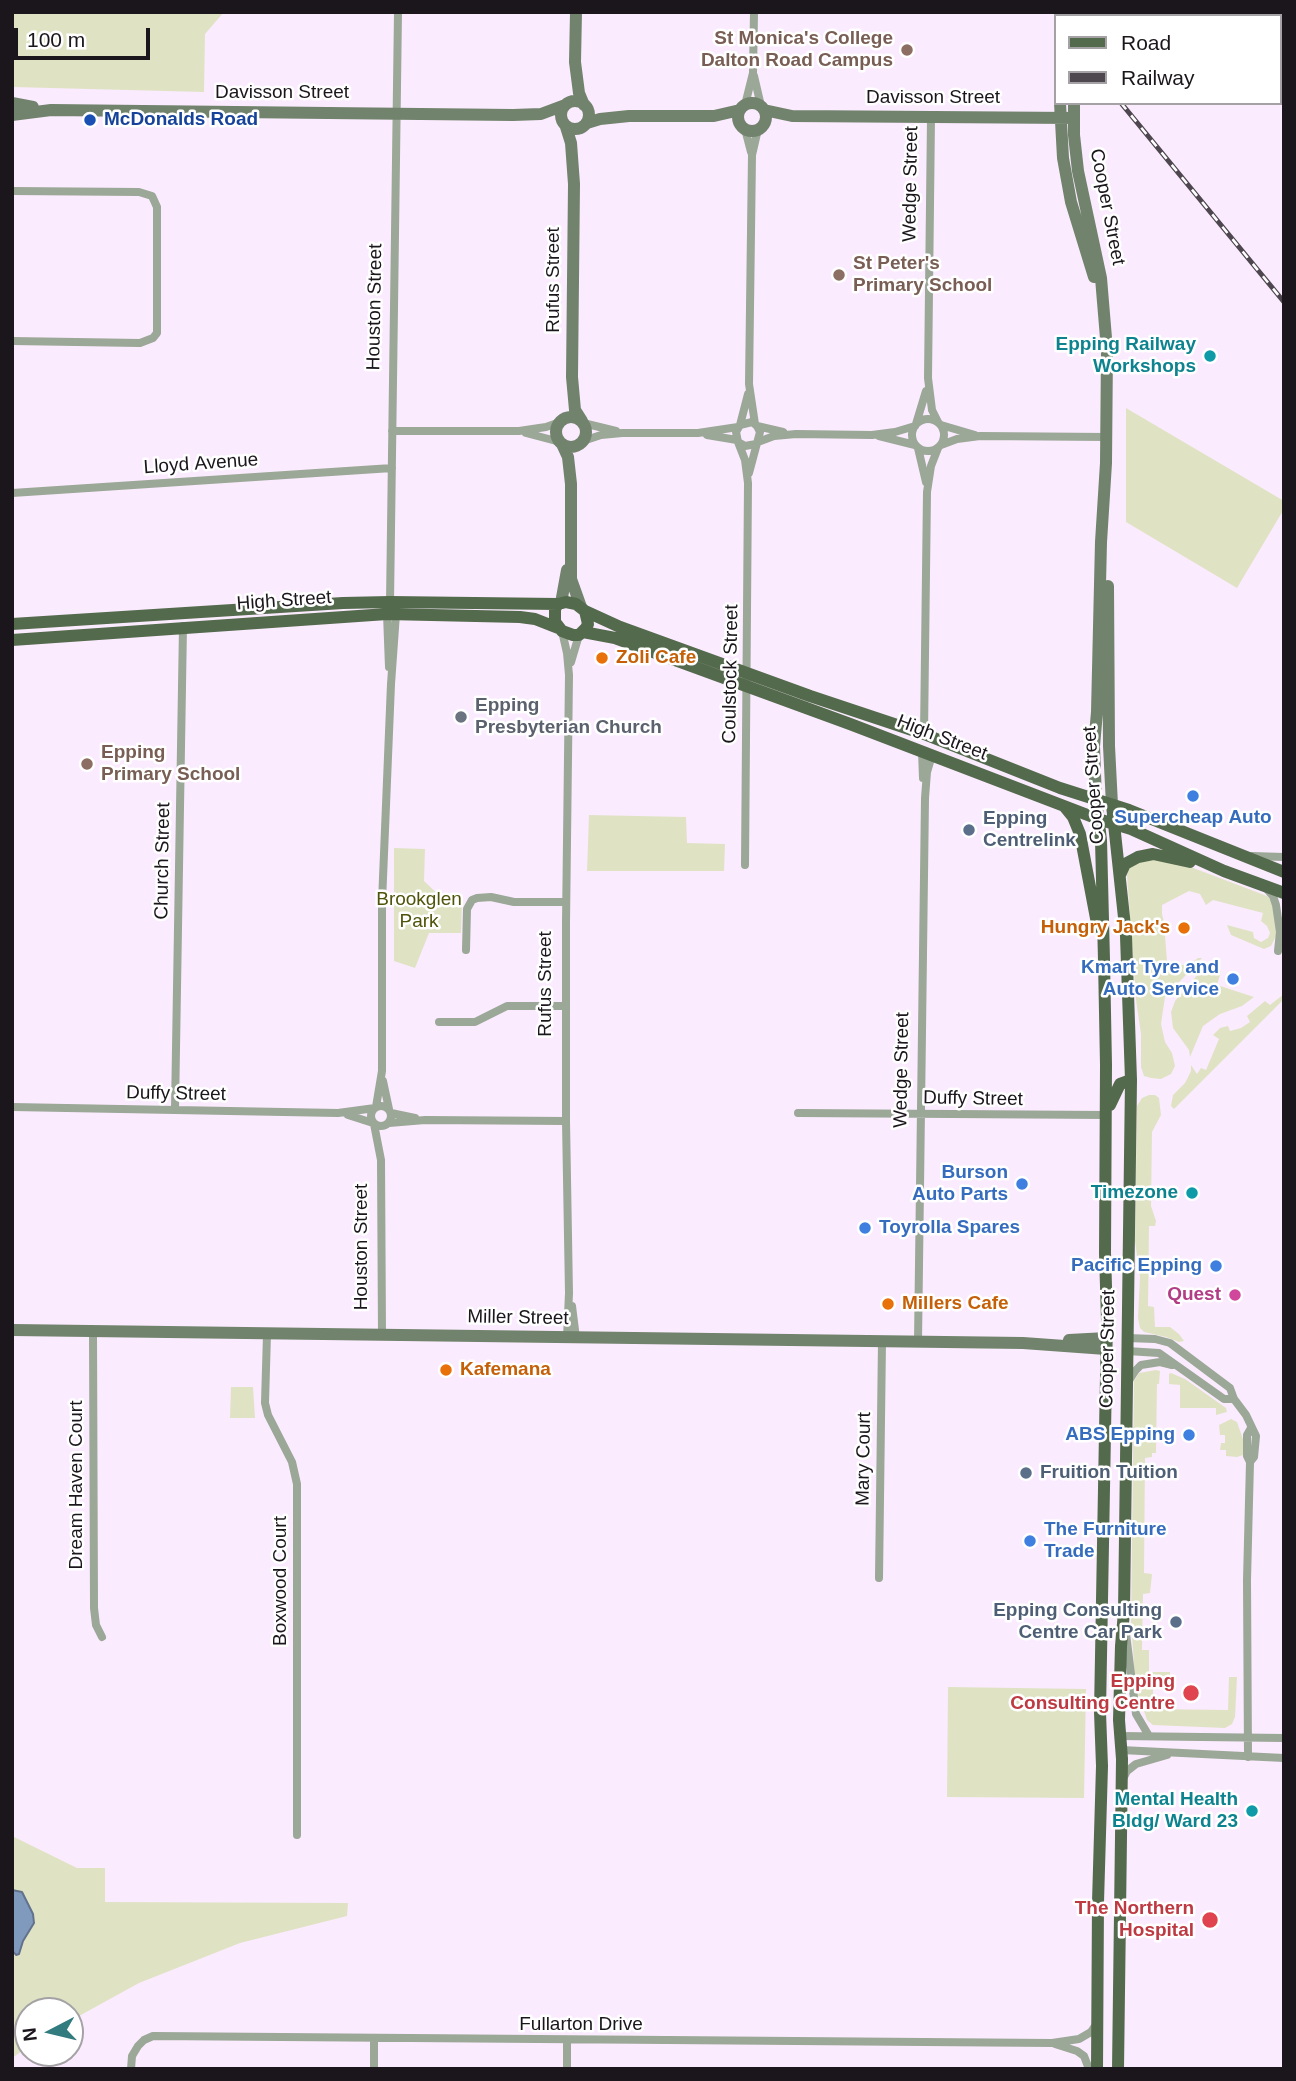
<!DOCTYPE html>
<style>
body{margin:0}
#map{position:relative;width:1296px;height:2081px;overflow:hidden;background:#fbebfe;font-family:Arial,sans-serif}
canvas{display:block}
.frame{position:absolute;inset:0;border:14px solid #1b161c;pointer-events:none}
.legend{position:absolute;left:1054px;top:14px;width:228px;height:91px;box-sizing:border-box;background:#fff;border:2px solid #a4a2a4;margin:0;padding:9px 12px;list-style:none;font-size:21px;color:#1b161c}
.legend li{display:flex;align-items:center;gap:14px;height:35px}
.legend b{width:35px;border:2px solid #a4a2a4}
.north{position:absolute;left:14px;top:1997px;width:70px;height:70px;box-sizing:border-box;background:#fff;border:2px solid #a4a2a4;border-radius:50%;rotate:263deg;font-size:19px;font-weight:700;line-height:28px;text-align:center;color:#1b161c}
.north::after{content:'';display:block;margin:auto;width:24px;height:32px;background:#327b7e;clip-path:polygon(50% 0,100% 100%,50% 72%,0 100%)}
.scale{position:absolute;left:14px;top:28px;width:136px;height:32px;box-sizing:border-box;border:4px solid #1b161c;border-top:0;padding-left:9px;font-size:21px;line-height:24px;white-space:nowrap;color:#1b161c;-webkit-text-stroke:5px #fff;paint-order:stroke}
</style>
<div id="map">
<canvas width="1296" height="2081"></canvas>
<div class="frame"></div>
<ul class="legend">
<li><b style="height:9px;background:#546a4d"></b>Road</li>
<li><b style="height:9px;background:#4f4750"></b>Railway</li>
</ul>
<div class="north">N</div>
<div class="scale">100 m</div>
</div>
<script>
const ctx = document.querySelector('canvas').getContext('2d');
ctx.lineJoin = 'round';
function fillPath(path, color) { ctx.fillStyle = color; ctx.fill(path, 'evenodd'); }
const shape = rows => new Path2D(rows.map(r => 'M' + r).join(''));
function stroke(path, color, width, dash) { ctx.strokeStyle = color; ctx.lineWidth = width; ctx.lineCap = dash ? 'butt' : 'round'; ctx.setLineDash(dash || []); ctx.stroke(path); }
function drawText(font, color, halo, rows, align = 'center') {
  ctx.font = font + ' Arial,sans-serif'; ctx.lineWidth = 5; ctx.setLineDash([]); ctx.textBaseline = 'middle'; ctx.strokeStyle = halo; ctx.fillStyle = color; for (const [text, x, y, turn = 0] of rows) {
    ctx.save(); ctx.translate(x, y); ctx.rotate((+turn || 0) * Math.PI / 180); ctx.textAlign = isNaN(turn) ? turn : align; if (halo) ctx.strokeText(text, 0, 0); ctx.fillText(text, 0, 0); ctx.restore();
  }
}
const green = shape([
 [12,12,224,12,205,34,204,92,12,87],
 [1126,408,1284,501,1284,509,1237,588,1126,522],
 [589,815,686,817,687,843,725,844,724,871,587,871],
 [394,848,425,849,424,881,441,897,462,900,461,933,429,933,415,968,394,961],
 [1167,858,1267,896,1272,901,1277,929,1276,936,1271,946,1264,949,1231,935,1227,925,1253,932,1254,938,1261,942,1268,938,1270,933,1267,926,1261,921,1263,913,1213,900,1206,905,1200,894,1189,891,1162,905,1162,914,1164,922,1167,961,1173,965,1189,965,1198,958,1202,958,1165,997,1161,1024,1165,1042,1172,1053,1175,1066,1171,1074,1161,1079,1151,1078,1144,1076,1141,1067,1141,1034,1136,1000,1127,875,1130,865,1141,860],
 [1212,964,1216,969,1221,971,1217,985,1254,997,1242,1006,1220,1014,1203,1026,1190,1057,1189,1050,1173,1028,1171,1012,1175,1001,1206,965],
 [1284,994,1284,999,1174,1109,1171,1106,1173,1095,1185,1083,1191,1071,1191,1065,1197,1074,1201,1068,1206,1070,1219,1039,1213,1035,1220,1028,1228,1026,1230,1031,1241,1028,1250,1022,1247,1016,1265,1001,1270,1005],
 [1149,1095,1155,1095,1159,1098,1161,1115,1152,1132,1151,1206,1156,1221,1155,1226,1149,1226,1148,1306,1154,1307,1155,1327,1170,1327,1179,1334,1184,1341,1179,1342,1166,1337,1144,1332,1140,1328,1138,1318,1140,1277,1135,1241,1137,1106,1142,1098],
 [1156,1370,1160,1371,1159,1384,1157,1384,1156,1453,1152,1453,1152,1457,1145,1458,1144,1573,1152,1574,1150,1593,1143,1594,1142,1650,1149,1650,1149,1672,1170,1672,1170,1676,1153,1676,1153,1709,1228,1710,1229,1677,1237,1677,1235,1717,1232,1724,1225,1728,1153,1725,1147,1720,1139,1696,1136,1696,1131,1620,1134,1381,1139,1373],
 [1171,1373,1185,1379,1226,1408,1227,1412,1216,1415,1216,1408,1180,1408,1180,1385,1169,1384,1169,1374],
 [231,1387,253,1387,255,1418,230,1418],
 [1231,1419,1237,1422,1244,1442,1243,1455,1237,1457,1226,1456,1226,1450,1220,1450,1221,1443,1225,1443,1225,1435,1220,1435,1219,1425],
 [948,1687,1086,1689,1084,1798,947,1797],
 [12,1836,77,1868,105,1868,105,1902,348,1903,347,1916,240,1943,139,1983,70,2021,70,2011,28,2011,28,2047,12,2058]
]);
const water = shape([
 [12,1890,22,1892,33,1914,34,1923,23,1941,19,1954,16,1955,12,1950,12,1890]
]);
const street = shape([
 [754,76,761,106],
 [745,105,753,73,754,12],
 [931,117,928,378,932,410,938,422],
 [745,129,751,152],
 [12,191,139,192,152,196,157,207,157,333,153,338,140,343,12,341],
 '912 435a16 16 0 1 1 32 0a16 16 0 1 1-32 0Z',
 [583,423,616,431],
 [755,424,749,384,752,155,758,129],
 [916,424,926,391],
 [740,425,748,394],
 [941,425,975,435],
 [757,426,783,432],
 [392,431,519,431,546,427,560,422],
 [526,433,560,442],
 [707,435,737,440],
 [879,436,915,445],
 [583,441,601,435,622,433,698,433,738,427],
 [738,442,745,460,748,483,745,865],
 [758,442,774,436,796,434,872,435,895,432,915,426],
 [941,445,957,439,980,436,1107,437],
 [918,448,926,482],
 [749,473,760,432,757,426,752,422,740,425,736,432,738,442,745,446,756,444],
 [12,493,392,468],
 [390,602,398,12],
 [387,614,389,667],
 [562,631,567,653,569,675,566,923,566,1121,569,1293,567,1338],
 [571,662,579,635],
 [924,734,927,492,931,466,938,448],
 [922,751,923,778],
 [1252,856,1284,857],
 [1266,888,1273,896,1276,905,1280,932,1278,951],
 [466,950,467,909,472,900,477,898,491,897,514,902,566,902],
 [439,1022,475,1022,507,1006,566,1006],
 [383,1081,389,1109],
 '371 1116a10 10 0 1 1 20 0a10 10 0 1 1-20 0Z',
 [12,1107,338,1113,375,1108],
 [376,1107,382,1071,382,902,391,684,396,614],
 [175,1109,183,626],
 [391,1113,415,1118],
 [798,1113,1106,1115],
 [348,1115,373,1123],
 [389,1123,425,1120,566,1121],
 [374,1124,381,1160,382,1335],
 [572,1306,576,1338],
 [93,1331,94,1608,96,1625,102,1637],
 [267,1334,265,1403,268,1415,292,1462,297,1484,297,1835],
 [1127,1338,1155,1339,1170,1343,1230,1388,1234,1399,1246,1415,1256,1436,1254,1457,1250,1462],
 [918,1342,925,798,927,772,932,755],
 [1127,1351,1159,1353,1224,1399,1234,1399],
 [1128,1382,1135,1371,1141,1365,1160,1362,1172,1365],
 [879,1578,882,1341],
 [1126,1634,1136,1714,1149,1736],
 [1120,1736,1284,1738],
 [1121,1750,1284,1758],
 [1248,1757,1247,1580,1250,1462,1247,1456,1247,1435,1251,1428],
 [1124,1777,1127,1771,1136,1764,1167,1755],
 [374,2039,374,2069],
 [1055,2044,1077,2051,1084,2056,1089,2069],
 [131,2069,132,2056,138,2046,144,2040,153,2036,1052,2043,1079,2039,1091,2032,1097,2023],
 [567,2069,567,2040]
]);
const secondary = shape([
 [576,12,575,62,579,93,584,105],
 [1070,16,1071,12],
 [1082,16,1083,12],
 '561 115a14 14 0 1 1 28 0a14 14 0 1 1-28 0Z',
 [12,103,33,107],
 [1060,103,1063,158,1071,202,1094,277],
 [1074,103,1074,135,1078,171,1101,278,1107,350,1106,463,1101,542,1097,712,1094,746,1096,800],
 '738 117a14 14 0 1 1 28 0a14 14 0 1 1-28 0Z',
 [764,110,792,116,1074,118],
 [12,115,51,110,513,115,541,114,565,105],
 [587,123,600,119,629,116,714,116,740,110],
 [566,127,571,143,574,184,572,377,575,410,582,421],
 '556 432a15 15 0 1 1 30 0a15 15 0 1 1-30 0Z',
 [562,444,568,457,571,484,571,579,581,607],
 [1108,586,1109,746,1112,805],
 [561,603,567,570],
 [12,1330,1023,1343,1106,1349],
 [1069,1340,1107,1338]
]);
const primary = shape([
 [566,602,576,604,585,611,588,624,586,628,579,635,573,635,562,631,555,622,555,609,558,604,566,602],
 [585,611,620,627,810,696,924,734,1060,788,1129,810,1284,872],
 [12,624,343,603,390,602,558,604],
 [583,632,615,638,850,724,1098,819,1131,829,1224,871,1284,893],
 [12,640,387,614,520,617,535,619,558,628],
 [1096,800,1101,840,1104,960,1106,1065,1105,1253,1107,1320,1100,1712,1102,1766,1098,1902,1097,2069],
 [1112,805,1126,936,1131,1080,1124,1612,1121,1646,1119,1720,1122,1759,1118,2069],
 [1064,806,1073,817,1080,834,1098,929],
 [1120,875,1125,864,1138,857,1153,854,1190,862],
 [1110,1105,1120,1084,1131,1080]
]);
const rail = shape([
 [1121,103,1284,302]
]);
const markers = [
 [907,50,7,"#8d6e63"],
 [90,120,7,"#1a4fb4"],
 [839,275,7,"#8d6e63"],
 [1210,356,7,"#0f9aa8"],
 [602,658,7,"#e8710a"],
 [461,717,7,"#6b7280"],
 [87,764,7,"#8d6e63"],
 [1193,796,7,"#3f7fe0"],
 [969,830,7,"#5c6f8a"],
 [1184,928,7,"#e8710a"],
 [1233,979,7,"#3f7fe0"],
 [1022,1184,7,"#3f7fe0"],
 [1192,1193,7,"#0f9aa8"],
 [865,1228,7,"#3f7fe0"],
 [1216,1266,7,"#3f7fe0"],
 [1235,1295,7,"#d1479c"],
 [888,1304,7,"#e8710a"],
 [446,1370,7,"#e8710a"],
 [1189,1435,7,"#3f7fe0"],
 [1026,1473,7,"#5c6f8a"],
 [1030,1541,7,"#3f7fe0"],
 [1176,1622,7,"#5c6f8a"],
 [1191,1693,9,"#e0444e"],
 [1252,1811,7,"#0f9aa8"],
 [1210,1920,9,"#e0444e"]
];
const educationNames = [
 ["St Monica's College",893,39,"right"],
 ["Dalton Road Campus",893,61,"right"],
 ["St Peter's",853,264],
 ["Primary School",853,286],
 ["Epping",101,753],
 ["Primary School",101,775]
];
const streetNames = [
 ["Davisson Street",282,93],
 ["Davisson Street",933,98],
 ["Wedge Street",911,184,-89],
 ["Cooper Street",1107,207,79],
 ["Rufus Street",554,280,-90],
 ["Houston Street",375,307,-89],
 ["Lloyd Avenue",201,464,-4],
 ["High Street",284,601,-4],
 ["Coulstock Street",731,674,-89],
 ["High Street",942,738,21],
 ["Cooper Street",1094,785,-94],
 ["Church Street",163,861,-89],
 ["Rufus Street",546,984,-90],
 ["Wedge Street",902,1070,-89],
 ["Duffy Street",176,1094,1],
 ["Duffy Street",973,1099,1],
 ["Houston Street",362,1247,-90],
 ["Miller Street",518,1318,1],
 ["Cooper Street",1108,1349,-89],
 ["Mary Court",864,1459,-89],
 ["Dream Haven Court",77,1485,-90],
 ["Boxwood Court",281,1581,-90],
 ["Fullarton Drive",581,2025]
];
const transitNames = [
 ["McDonalds Road",104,120]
];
const cultureNames = [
 ["Epping Railway",1196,345],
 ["Workshops",1196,367],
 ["Timezone",1178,1193],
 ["Mental Health",1238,1800],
 ["Bldg/ Ward 23",1238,1822]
];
const foodNames = [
 ["Zoli Cafe",616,658],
 ["Hungry Jack's",1170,928,"right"],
 ["Millers Cafe",902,1304],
 ["Kafemana",460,1370]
];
const worshipNames = [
 ["Epping",475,706],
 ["Presbyterian Church",475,728]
];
const shopNames = [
 ["Supercheap Auto",1193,818,"center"],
 ["Kmart Tyre and",1219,968],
 ["Auto Service",1219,990],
 ["Burson",1008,1173],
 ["Auto Parts",1008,1195],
 ["Toyrolla Spares",879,1228,"left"],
 ["Pacific Epping",1202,1266],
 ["ABS Epping",1175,1435],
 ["The Furniture",1044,1530,"left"],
 ["Trade",1044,1552,"left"]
];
const serviceNames = [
 ["Epping",983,819],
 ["Centrelink",983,841],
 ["Fruition Tuition",1040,1473],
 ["Epping Consulting",1162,1611,"right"],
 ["Centre Car Park",1162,1633,"right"]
];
const parkNames = [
 ["Brookglen",419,900],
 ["Park",419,922]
];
const hotelNames = [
 ["Quest",1221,1295]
];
const healthNames = [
 ["Epping",1175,1682],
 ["Consulting Centre",1175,1704],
 ["The Northern",1194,1909],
 ["Hospital",1194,1931]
];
fillPath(green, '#dfe3c4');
fillPath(water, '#809abd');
stroke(water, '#62728d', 2);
stroke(street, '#9ba797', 8);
stroke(secondary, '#71836c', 12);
stroke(primary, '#546a4d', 12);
stroke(rail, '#4f4750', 5);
stroke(rail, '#fff', 2.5, [8]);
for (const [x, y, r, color] of markers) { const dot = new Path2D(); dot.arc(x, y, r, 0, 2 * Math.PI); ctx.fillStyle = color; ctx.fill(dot); stroke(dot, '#fff', 2.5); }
drawText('bold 19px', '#785e54', '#fff', educationNames, 'left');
drawText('19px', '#1b161c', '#fff', streetNames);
drawText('bold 19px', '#164399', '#fff', transitNames, 'left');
drawText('bold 19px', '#0d838f', '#fff', cultureNames, 'right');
drawText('bold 19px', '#c56008', '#fff', foodNames, 'left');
drawText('bold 19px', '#5b616d', '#fff', worshipNames, 'left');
drawText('bold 19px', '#366cbe', '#fff', shopNames, 'right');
drawText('bold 19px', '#4e5e75', '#fff', serviceNames, 'left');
drawText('19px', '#50540a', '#fff', parkNames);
drawText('bold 19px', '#b23c85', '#fff', hotelNames, 'right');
drawText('bold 19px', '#be3a42', '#fff', healthNames, 'right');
</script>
